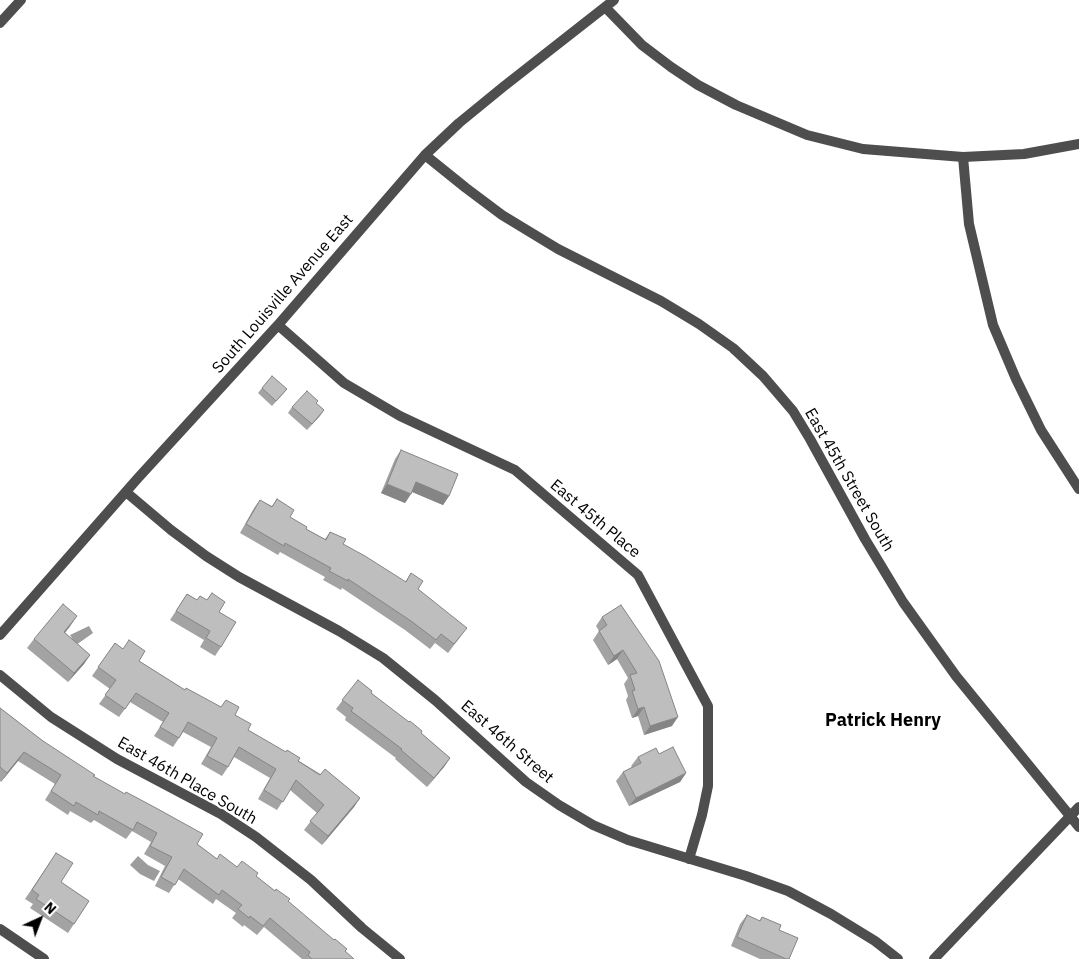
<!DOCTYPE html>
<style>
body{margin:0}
#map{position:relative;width:1079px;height:959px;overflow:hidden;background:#fff;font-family:"IBM Plex Sans",sans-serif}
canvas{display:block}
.north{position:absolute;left:15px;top:894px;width:50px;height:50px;-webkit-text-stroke:4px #fff;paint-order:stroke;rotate:43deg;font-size:14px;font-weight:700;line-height:20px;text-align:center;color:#000}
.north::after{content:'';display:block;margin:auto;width:18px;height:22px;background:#000;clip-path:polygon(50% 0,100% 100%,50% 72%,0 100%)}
</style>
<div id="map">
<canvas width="1079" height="959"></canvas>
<div class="north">N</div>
</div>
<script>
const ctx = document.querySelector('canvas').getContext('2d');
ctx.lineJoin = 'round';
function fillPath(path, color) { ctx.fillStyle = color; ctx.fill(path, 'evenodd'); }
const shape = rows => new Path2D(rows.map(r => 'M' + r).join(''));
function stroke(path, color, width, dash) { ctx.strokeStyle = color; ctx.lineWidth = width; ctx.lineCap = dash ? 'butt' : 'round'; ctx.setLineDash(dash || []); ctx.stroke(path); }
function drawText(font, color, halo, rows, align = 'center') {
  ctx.font = font + ' "IBM Plex Sans",sans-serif'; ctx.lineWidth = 4.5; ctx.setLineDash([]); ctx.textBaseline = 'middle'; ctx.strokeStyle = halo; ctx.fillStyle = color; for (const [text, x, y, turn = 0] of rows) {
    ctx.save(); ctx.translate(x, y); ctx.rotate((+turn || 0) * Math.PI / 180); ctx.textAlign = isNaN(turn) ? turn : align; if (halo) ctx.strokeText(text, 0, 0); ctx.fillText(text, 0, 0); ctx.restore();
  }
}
const water = shape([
 [89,626,93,633,76,645,70,635],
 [138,856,148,865,160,871,154,881,140,874,130,865]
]);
const minor = shape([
 [606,8,642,45,671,67,698,85,736,105,807,135,863,149,963,157,1024,154,1079,144],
 [0,23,21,0],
 [425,155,466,188,502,215,558,249,661,301,699,324,733,348,763,376,793,411,810,439,865,539,903,602,956,676,1079,827],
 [963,157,969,224,993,325,1016,379,1041,430,1079,489],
 [278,325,344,383,400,416,515,470,638,575,708,706,708,786,702,815,689,859],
 [126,492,171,530,206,556,239,577,339,631,383,658,435,700,526,782,559,805,593,825,628,840,746,876,788,891,831,914,875,941,898,959],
 [0,635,138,478,278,325,425,155,459,123,503,87,614,0],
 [0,675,51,717,117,759,221,814,256,837,311,880,362,928,400,959],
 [0,929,44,959],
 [934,959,1079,807]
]);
const wall = shape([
 [262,388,287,389,282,395,272,406,258,393],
 [316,403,324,410,307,430,288,413,292,407],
 [401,450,449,496,443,505,412,492,405,503,381,493,395,459],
 [277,499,290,517,306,529,325,539,330,532,343,544,405,582,411,573,418,589,461,636,448,653,435,643,430,649,405,630,342,588,341,590,323,580,325,577,280,552,278,555,240,533,254,508,260,500,272,506],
 [212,593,219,612,221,647,215,656,200,647,204,640,170,620,187,594,197,600,207,600],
 [602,617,672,726,644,735,638,716,632,718,626,700,628,696,624,684,628,678,617,659,608,665,593,640,599,631,596,626],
 [71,625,65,633,90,655,84,664,68,682,27,648,34,639],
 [115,643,139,661,185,690,221,707,226,700,235,715,248,730,360,798,354,807,322,845,304,830,317,813,290,790,277,810,258,799,270,778,234,757,228,767,222,776,201,764,211,747,183,732,173,747,154,736,163,722,130,702,119,717,99,704,110,689,92,676],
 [358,680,371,693,421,733,450,758,444,767,427,787,395,759,396,758,345,720,346,717,336,709],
 [0,708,43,741,93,776,197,844,217,859,256,876,288,902,354,959,302,959,264,927,257,935,244,925,243,927,232,918,236,913,216,899,213,904,178,879,169,893,155,886,165,866,144,854,151,842,132,831,126,839,94,820,91,823,70,811,68,815,45,800,55,784,18,761,1,782,0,781],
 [659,754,686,773,680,782,629,806,616,781,623,772,632,767,631,766,638,757],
 [50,862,61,882,89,901,68,933,30,908,33,904,25,899],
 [747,915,759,921,762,917,779,930,789,959,760,959,731,946,740,924]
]);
const shadedWall = shape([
 [324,410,320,416,307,430,312,424],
 [416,482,449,496,443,505,410,491],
 [387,484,411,494,405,503,381,493],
 [77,616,71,625,58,641,64,632],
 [623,650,617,659,608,665,614,656],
 [90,655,84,664,68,682,74,673],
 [644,707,638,716,632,718,638,709],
 [678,717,672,726,644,735,650,726],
 [24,752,18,761,1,782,7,773],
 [450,758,444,767,427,787,434,778],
 [686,773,680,782,629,806,636,798],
 [360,798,354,807,322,845,328,836]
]);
const building = shape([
 [272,376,287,389,276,401,262,388,272,376],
 [307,391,318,401,316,403,324,410,312,424,292,407,307,391],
 [401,450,458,474,449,496,416,482,411,494,387,484,401,450],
 [277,499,294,510,290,517,307,527,306,529,326,540,330,532,346,539,343,544,365,556,406,582,411,573,423,581,418,589,467,628,454,644,441,634,436,640,411,621,348,579,348,581,329,571,331,568,285,543,284,546,246,524,260,500,272,507,277,499],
 [212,593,225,602,219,612,236,622,221,647,206,638,210,631,176,611,187,594,197,600,200,596,207,600,212,593],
 [63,604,77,616,64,632,90,655,74,673,34,639,63,604],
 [621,605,659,661,678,717,650,726,644,707,638,709,632,691,635,690,630,675,637,673,623,650,614,656,599,631,607,625,602,617,621,605],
 [129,640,145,651,139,661,185,690,186,688,221,707,226,700,239,707,235,715,251,724,248,730,286,752,287,750,300,758,298,761,320,775,325,769,360,798,328,836,310,821,324,805,296,780,283,802,264,790,276,769,239,747,228,767,207,756,217,738,188,722,179,738,160,727,169,713,136,693,125,709,105,695,116,680,98,667,115,643,123,649,129,640],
 [358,680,372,691,371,693,409,722,410,721,422,731,421,733,450,758,434,778,401,750,402,749,351,711,353,708,342,700,358,680],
 [0,708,43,741,95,775,93,776,125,794,126,792,156,808,203,834,197,844,217,859,220,854,237,867,242,861,258,873,256,876,275,891,276,889,290,899,288,901,334,940,335,939,347,949,345,951,354,959,312,959,308,955,310,952,270,918,263,926,250,916,249,918,238,909,242,905,222,890,219,895,184,869,175,885,161,877,172,857,150,846,157,833,137,822,133,830,99,811,98,815,76,802,74,806,51,791,61,775,24,752,7,773,0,767,0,708],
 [673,747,686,773,636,798,623,772,641,763,638,757,656,748,659,754,673,747],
 [56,853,73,863,61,882,89,901,74,924,36,899,39,895,32,890,56,853],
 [747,915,760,921,762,917,781,925,779,930,798,938,789,959,786,959,737,937,747,915]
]);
const streetNames = [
 ["South Louisville Avenue East",283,294,-49],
 ["East 45th Street South",849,480,60],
 ["East 45th Place",595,519,40],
 ["East 46th Street",507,742,41],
 ["East 46th Place South",187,781,30]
];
const neighbourhoodNames = [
 ["Patrick Henry",883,721]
];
fillPath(water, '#9c9c9c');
stroke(minor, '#4e4e4e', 10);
fillPath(wall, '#a3a3a3');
fillPath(shadedWall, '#858585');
fillPath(building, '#bebebe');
stroke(building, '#858585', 1);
drawText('16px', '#000', '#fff', streetNames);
drawText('bold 18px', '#000', '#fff', neighbourhoodNames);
</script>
